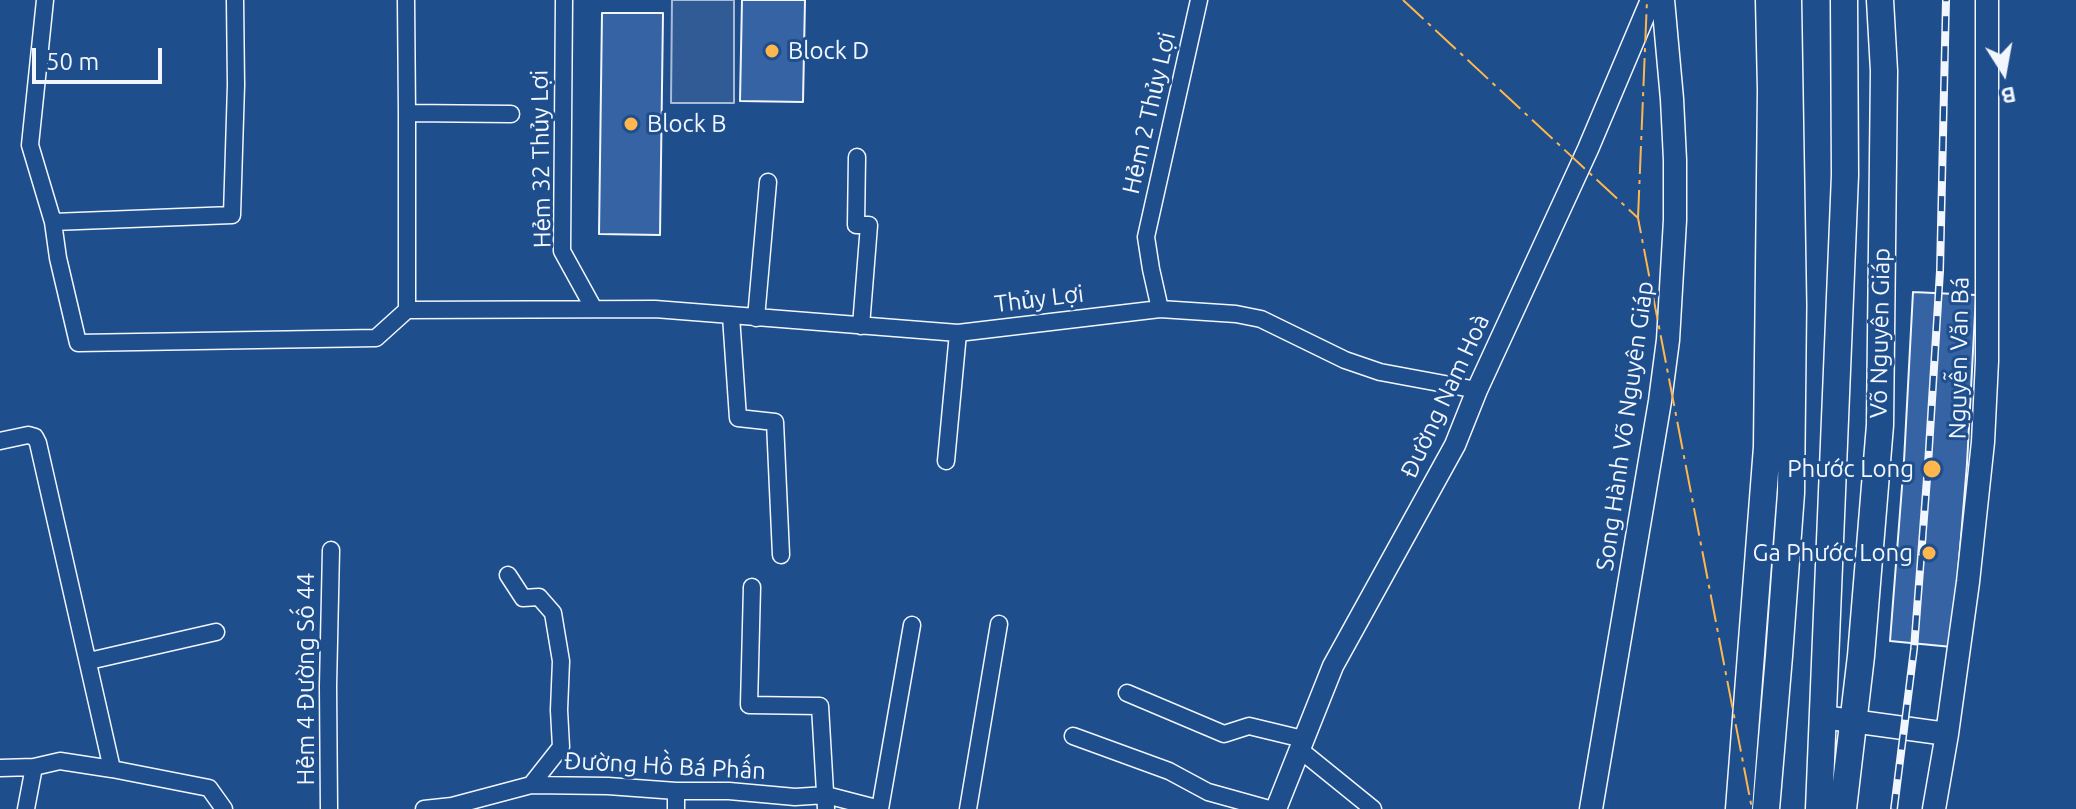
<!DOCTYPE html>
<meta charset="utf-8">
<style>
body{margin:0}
#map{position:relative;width:2076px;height:809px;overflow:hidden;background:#1f4e8c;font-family:Ubuntu,sans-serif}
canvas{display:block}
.north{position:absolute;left:1964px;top:32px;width:80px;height:80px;-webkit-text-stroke:6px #1f4e8c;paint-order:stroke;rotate:169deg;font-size:22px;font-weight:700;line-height:32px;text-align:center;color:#f2f6ff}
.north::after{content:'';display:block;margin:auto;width:28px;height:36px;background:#f2f6ff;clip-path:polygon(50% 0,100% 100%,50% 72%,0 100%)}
.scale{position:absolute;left:32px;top:48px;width:130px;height:36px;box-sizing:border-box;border:4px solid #f2f6ff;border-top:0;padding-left:10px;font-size:24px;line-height:28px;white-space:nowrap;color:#f2f6ff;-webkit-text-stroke:6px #1f4e8c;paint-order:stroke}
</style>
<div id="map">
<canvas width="2076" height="809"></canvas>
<div class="north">B</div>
<div class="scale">50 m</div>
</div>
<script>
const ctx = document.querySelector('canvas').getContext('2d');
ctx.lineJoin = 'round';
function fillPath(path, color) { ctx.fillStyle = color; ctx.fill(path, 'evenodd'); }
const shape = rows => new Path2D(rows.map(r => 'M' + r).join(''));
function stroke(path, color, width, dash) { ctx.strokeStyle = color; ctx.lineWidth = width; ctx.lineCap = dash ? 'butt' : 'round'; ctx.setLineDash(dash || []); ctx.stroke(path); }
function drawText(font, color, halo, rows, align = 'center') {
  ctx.font = font + ' Ubuntu,sans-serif'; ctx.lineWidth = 6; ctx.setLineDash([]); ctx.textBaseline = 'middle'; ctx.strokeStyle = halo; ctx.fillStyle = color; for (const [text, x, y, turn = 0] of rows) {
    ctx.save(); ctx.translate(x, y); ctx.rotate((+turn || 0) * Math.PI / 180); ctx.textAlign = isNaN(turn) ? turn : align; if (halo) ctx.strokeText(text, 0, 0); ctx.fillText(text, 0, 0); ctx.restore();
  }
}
const built = shape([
 [672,0,734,0,734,103,671,103,672,0]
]);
const building = shape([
 [742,0,805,0,803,102,740,101,742,0],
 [602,13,663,13,660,235,599,234,602,13],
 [1913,292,1976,295,1967,464,1952,647,1890,641,1904,461,1913,292]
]);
const minor = shape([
 [45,0,30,145,53,222,58,258,78,343,376,338,407,310],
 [406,0,407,113,407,310,655,309,958,333,1160,309,1236,314,1261,319,1345,360,1380,372,1477,390],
 [564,0,562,251,594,309],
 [407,113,511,114],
 [857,157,856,225,869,225,861,326],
 [53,222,232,215,236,85,235,0],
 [1160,309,1151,269,1146,237,1199,0],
 [731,316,738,418,775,422,781,555],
 [756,318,768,182],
 [0,441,28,435,35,437,38,443,112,769],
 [946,461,958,333],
 [508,575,523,598,539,597,553,613,561,661,559,710,561,747,531,785],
 [752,587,749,705,820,706,826,809],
 [89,661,216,632],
 [1127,693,1224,734,1249,726,1303,739],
 [1073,736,1169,771,1208,792,1269,809],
 [1299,749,1373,809],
 [0,768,34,767,60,761,112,769,209,788,224,809],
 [676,791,676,809],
 [26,809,34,767],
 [329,809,328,686,331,550],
 [424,809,452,806,531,785,608,786,676,791,729,791,795,797,826,795,880,809],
 [880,809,912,625],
 [968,809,999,624]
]);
const tertiary = shape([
 [1276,809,1333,666,1455,445,1477,390,1588,149,1651,0]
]);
const secondary = shape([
 [1823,717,1947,734],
 [1591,809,1660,401,1668,340,1675,220,1675,160,1672,99,1663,0],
 [1934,809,1947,734,1968,582,1983,442,1987,361,1987,0]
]);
const trunk = shape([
 [1739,809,1767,447,1771,90,1769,0],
 [1766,809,1779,656,1791,493,1793,305,1788,0],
 [1819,809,1845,175,1844,0],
 [1843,809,1861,656,1880,425,1884,71,1880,0]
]);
const rail = shape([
 [1894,809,1914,649,1928,465,1940,271,1946,0]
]);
const power = shape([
 [1403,0,1638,218,1752,809],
 [1638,218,1647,0]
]);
const markers = [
 [772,51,8,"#ffb74d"],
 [631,124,8,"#ffb74d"],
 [1932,469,10,"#ffb74d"],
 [1929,553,8,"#ffb74d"]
];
const poiNames = [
 ["Block D",788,51],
 ["Block B",647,124],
 ["Phước Long",1914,469,"right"],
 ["Ga Phước Long",1913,553,"right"]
];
const streetNames = [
 ["Hẻm 2 Thủy Lợi",1149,113,-77],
 ["Hẻm 32 Thủy Lợi",541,159,-91],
 ["Thủy Lợi",1039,299,-7],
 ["Võ Nguyên Giáp",1880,333,-89],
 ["Nguyễn Văn Bá",1959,358,-89],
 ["Đường Nam Hoà",1445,396,-65],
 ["Song Hành Võ Nguyên Giáp",1625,426,-82],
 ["Hẻm 4 Đường Số 44",306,679,-90],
 ["Đường Hồ Bá Phấn",665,766,3]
];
fillPath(built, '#305b95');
stroke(built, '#a8bbd7', 2);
fillPath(building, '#3563a3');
stroke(building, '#f2f6ff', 2);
stroke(minor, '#f2f6ff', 19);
stroke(tertiary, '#f2f6ff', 23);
stroke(secondary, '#f2f6ff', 25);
stroke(trunk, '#f2f6ff', 29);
stroke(minor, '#1f4e8c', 16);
stroke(tertiary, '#1f4e8c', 20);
stroke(secondary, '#1f4e8c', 22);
stroke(trunk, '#1f4e8c', 26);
stroke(rail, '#f2f6ff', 8);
stroke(rail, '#1f4e8c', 5, [15]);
stroke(power, '#ffb74d', 2, [28, 6, 4, 6]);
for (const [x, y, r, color] of markers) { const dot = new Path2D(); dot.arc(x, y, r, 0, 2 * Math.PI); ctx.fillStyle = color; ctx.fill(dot); stroke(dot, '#1f4e8c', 3); }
drawText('24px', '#f2f6ff', '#1f4e8c', poiNames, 'left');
drawText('24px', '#f2f6ff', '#1f4e8c', streetNames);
</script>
